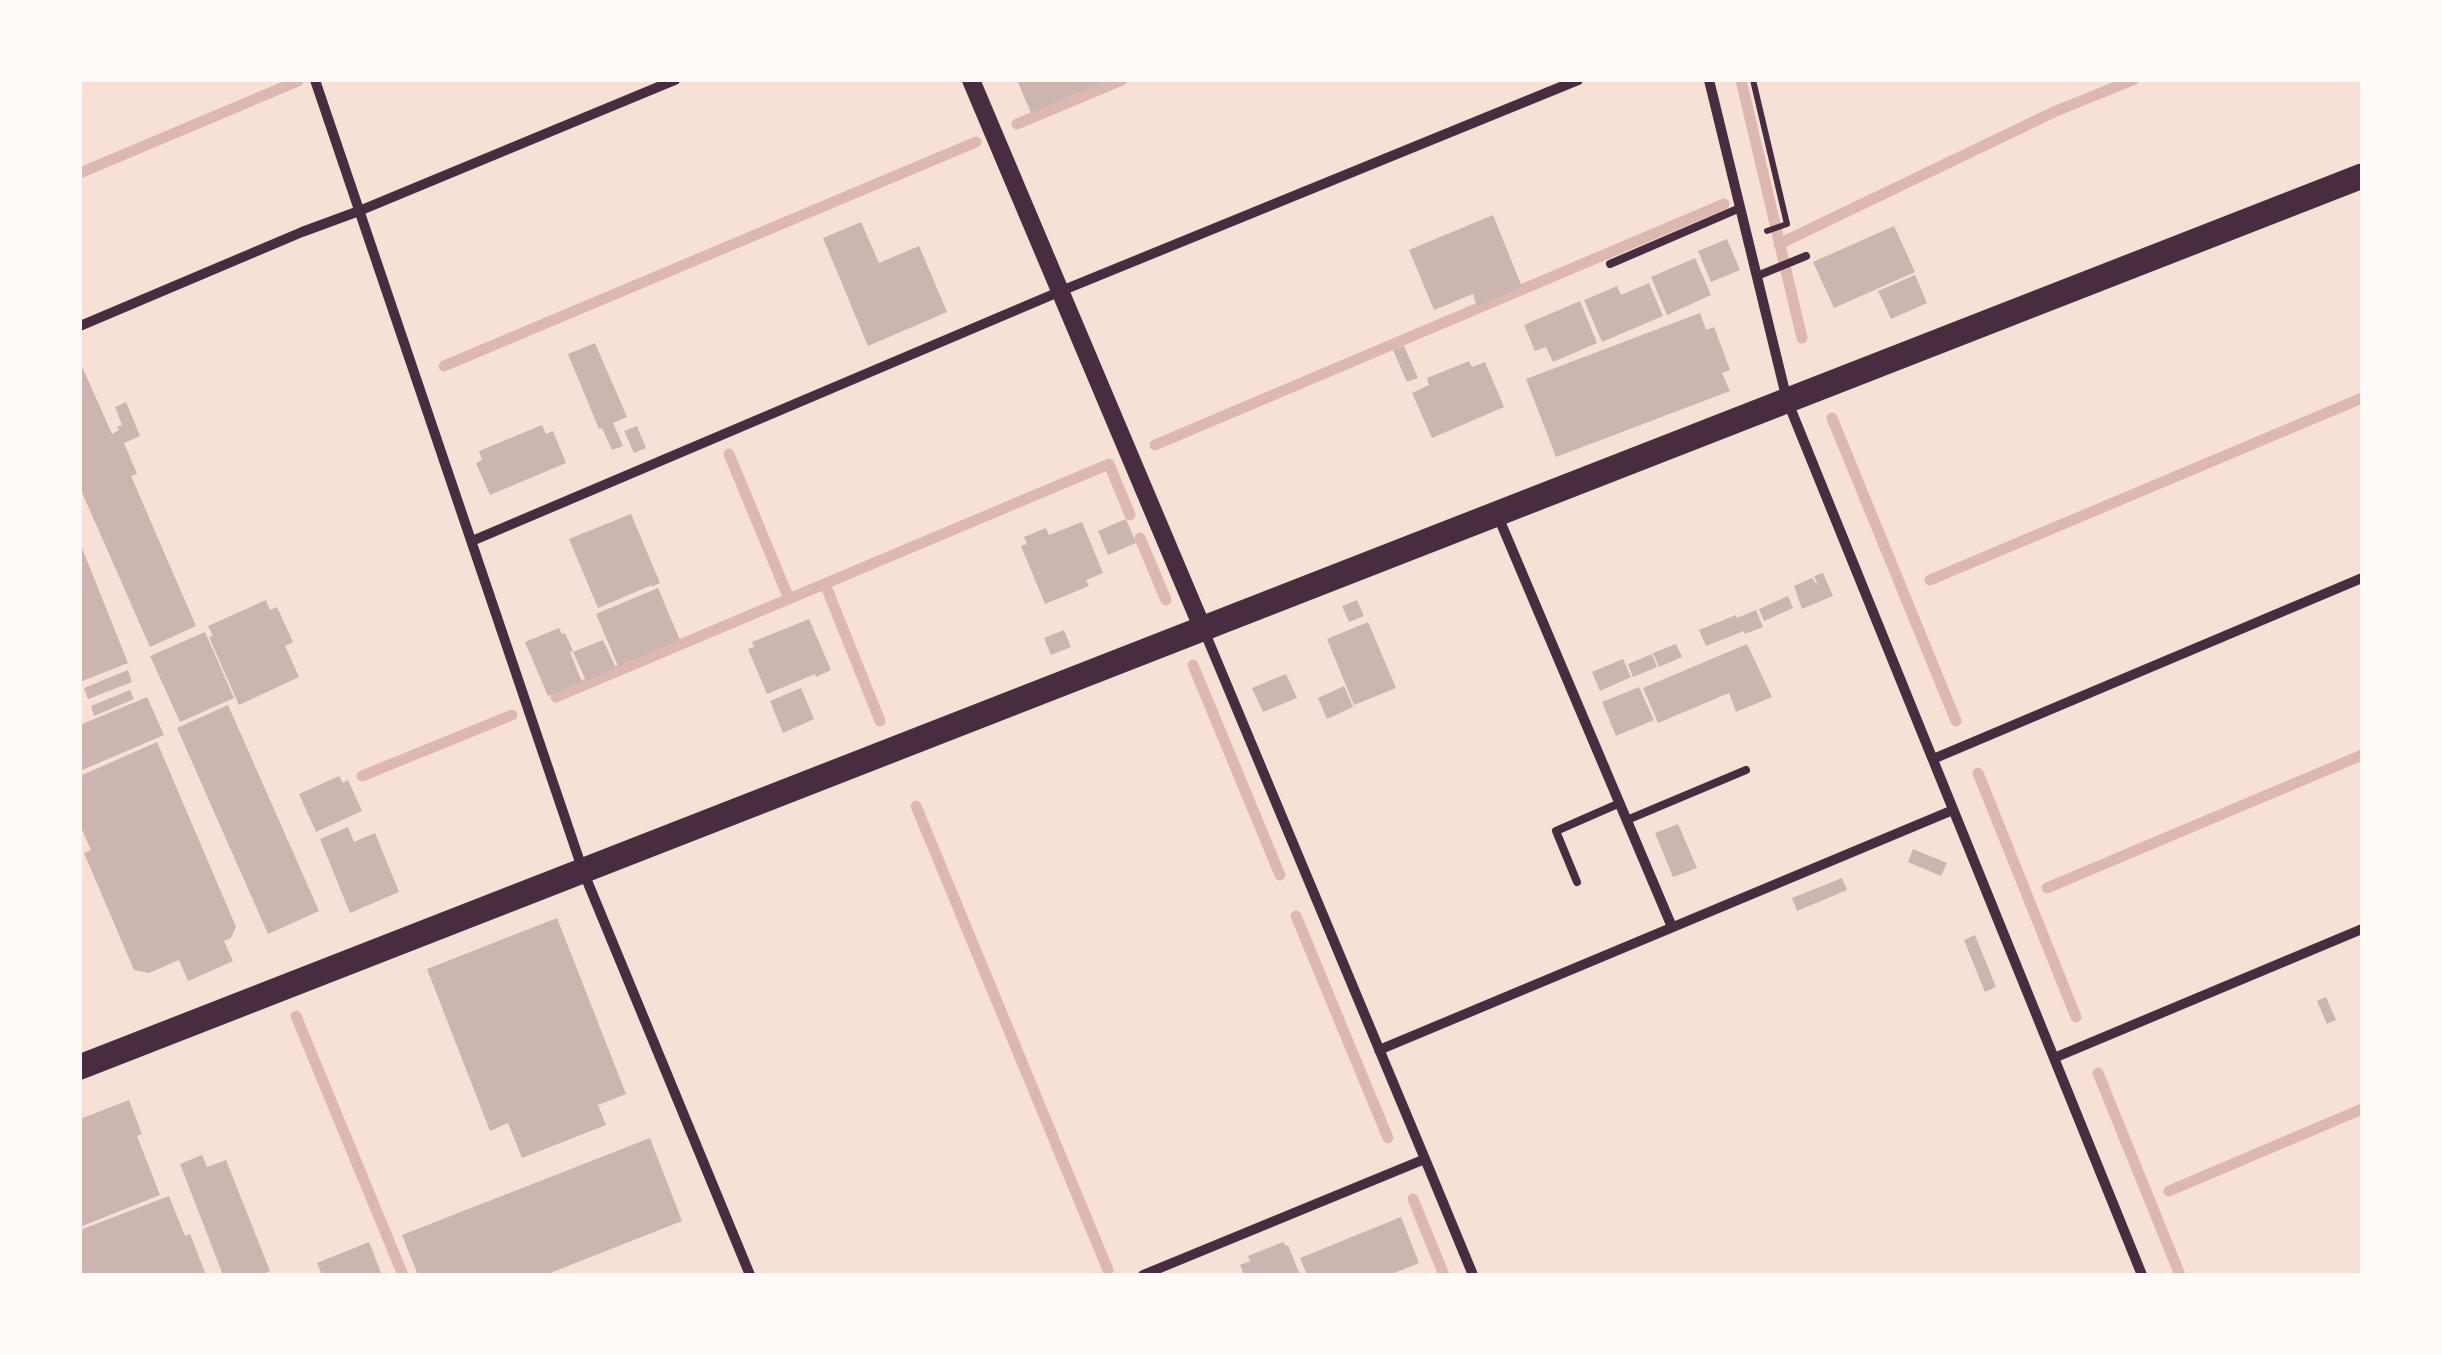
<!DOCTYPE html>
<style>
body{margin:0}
#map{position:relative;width:2442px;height:1355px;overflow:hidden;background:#f7e1d7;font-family:"DejaVu Sans",sans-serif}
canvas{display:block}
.frame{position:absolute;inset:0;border:82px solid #fffaf5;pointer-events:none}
</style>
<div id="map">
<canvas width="2442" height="1355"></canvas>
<div class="frame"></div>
</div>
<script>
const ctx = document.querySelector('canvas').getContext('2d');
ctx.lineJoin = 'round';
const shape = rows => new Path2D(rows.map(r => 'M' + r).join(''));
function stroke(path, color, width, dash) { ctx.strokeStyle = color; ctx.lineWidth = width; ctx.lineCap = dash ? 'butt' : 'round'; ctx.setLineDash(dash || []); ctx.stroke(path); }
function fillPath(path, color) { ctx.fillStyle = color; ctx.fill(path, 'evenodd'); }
const stream = shape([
 [1741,80,1802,338],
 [1017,124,1122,80],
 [80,173,298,81],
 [1779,244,2056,111,2133,80],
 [444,366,976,142],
 [1832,418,1956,721],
 [1155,445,1724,204],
 [729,454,789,599],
 [1140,538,1166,600],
 [1930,580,2362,398],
 [825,584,880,721],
 [1193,665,1280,875],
 [556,697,1109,464,1130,515],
 [1978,773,2076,1017],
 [362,776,512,715],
 [916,806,1108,1270],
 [2047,888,2362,755],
 [1296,916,1388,1138],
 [296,1016,403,1275],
 [2098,1073,2180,1275],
 [2169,1191,2362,1109],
 [1413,1199,1444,1275]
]);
const building = shape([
 [1017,80,1108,80,1031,113],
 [1493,215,1522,287,1477,306,1473,294,1434,310,1409,250],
 [861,222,879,263,919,246,947,312,868,346,823,238],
 [1894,226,1915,272,1834,308,1813,262],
 [1727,239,1740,270,1711,282,1698,251],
 [1695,258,1711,295,1667,315,1651,277],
 [1915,275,1927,303,1891,319,1878,291],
 [1649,283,1663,316,1602,342,1584,300,1617,286,1621,295],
 [1580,301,1597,343,1553,362,1546,347,1535,351,1524,325],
 [1700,313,1706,330,1714,327,1730,370,1722,373,1730,391,1556,457,1526,379],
 [595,343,627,417,613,423,623,446,612,450,602,428,599,429,568,354],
 [1404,346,1418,378,1407,382,1393,350],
 [1469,361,1472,367,1485,362,1504,407,1432,438,1412,393,1429,385,1427,378],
 [80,362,112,434,119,430,117,427,122,425,115,407,126,402,140,436,124,443,137,474,131,476,196,626,150,647,80,488],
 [542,425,546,434,553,431,566,463,490,495,476,463,482,460,479,451],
 [637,426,646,448,634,453,624,431],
 [631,514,660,583,652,587,652,585,598,608,569,539],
 [1126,519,1136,543,1108,555,1098,531],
 [1082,522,1103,573,1086,580,1089,586,1045,604,1021,546,1027,544,1024,537,1046,528,1049,535],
 [80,543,128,663,80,682],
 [1823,573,1833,596,1802,609,1794,586,1812,578,1818,586,1814,576],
 [658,588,680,640,618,666,596,614],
 [1788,596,1793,608,1764,621,1759,609],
 [266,600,270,610,277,607,293,642,285,646,299,677,239,705,209,637,213,636,208,626],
 [1357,600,1364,616,1349,622,1342,606],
 [1756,610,1763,627,1745,634,1744,631,1706,646,1699,630,1736,615,1737,618],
 [809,619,831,670,816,677,815,674,767,694,748,649,754,647,752,642],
 [1368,622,1396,688,1354,705,1327,639],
 [559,628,562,634,565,633,573,651,570,652,582,682,548,696,525,642],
 [1064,630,1071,647,1051,655,1044,638],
 [205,632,234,698,180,722,150,656],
 [603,640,616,668,586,681,573,652],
 [1676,644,1682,657,1659,667,1653,653],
 [1747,644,1772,697,1736,712,1729,693,1658,723,1643,688],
 [1652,654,1657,667,1633,677,1628,664],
 [1623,659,1631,677,1600,691,1592,672],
 [128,670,132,682,88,699,84,688],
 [1286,674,1297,698,1263,712,1252,688],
 [1344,686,1353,707,1327,719,1318,698],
 [1639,687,1654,720,1616,736,1602,702],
 [801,688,814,719,783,733,770,701],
 [130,690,134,699,94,716,91,706],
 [147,697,164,735,80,771,80,725],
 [228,705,319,911,268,934,177,728],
 [157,742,236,927,231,938,224,941,233,961,188,981,179,960,149,973,134,970,84,853,91,850,80,825,80,776],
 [339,776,343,783,348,780,362,811,316,832,299,794],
 [1678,824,1697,868,1673,877,1655,833],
 [348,827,354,842,375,833,399,892,350,913,320,839],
 [1913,849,1947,863,1941,876,1908,862],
 [1842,878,1847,890,1797,911,1792,898],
 [557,918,626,1094,598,1105,606,1125,522,1158,508,1123,490,1131,427,969],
 [1975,935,1996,987,1985,992,1964,940],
 [2326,997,2336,1020,2327,1024,2317,1001],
 [129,1100,142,1134,137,1136,160,1195,80,1227,80,1119],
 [650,1138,682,1221,545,1275,418,1275,402,1235],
 [202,1155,207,1167,226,1160,270,1271,260,1275,223,1275,180,1164],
 [169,1196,185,1236,190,1234,206,1275,80,1275,80,1230],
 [1401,1217,1419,1263,1389,1275,1307,1275,1300,1258],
 [369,1242,382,1275,322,1275,317,1263],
 [1283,1242,1286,1246,1288,1245,1300,1275,1244,1275,1240,1265,1250,1261,1248,1256]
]);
const path = shape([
 [1753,80,1787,224,1767,231]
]);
const service = shape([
 [1610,264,1740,208],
 [1757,276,1806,256],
 [1627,820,1746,770],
 [1577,882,1556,831,1620,803]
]);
const minor = shape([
 [315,80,583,871,750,1275],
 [1709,80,1787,400,2142,1275],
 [80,326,302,232,359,211,675,80],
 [1497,514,1672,927],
 [472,541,1061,291,1578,80],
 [1933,759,2362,578],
 [1379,1050,1953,810],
 [2054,1058,2362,929],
 [1425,1159,1473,1275],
 [1143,1275,1425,1159,1203,628]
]);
const tertiary = shape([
 [971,80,1202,627]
]);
const primary = shape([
 [80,1067,2362,176]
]);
stroke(stream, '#dcb8b0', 11);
fillPath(building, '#ccb4b1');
stroke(path, '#4a2c40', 6);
stroke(service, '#4a2c40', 8);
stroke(minor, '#4a2c40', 10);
stroke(tertiary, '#4a2c40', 18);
stroke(primary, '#4a2c40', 25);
</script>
